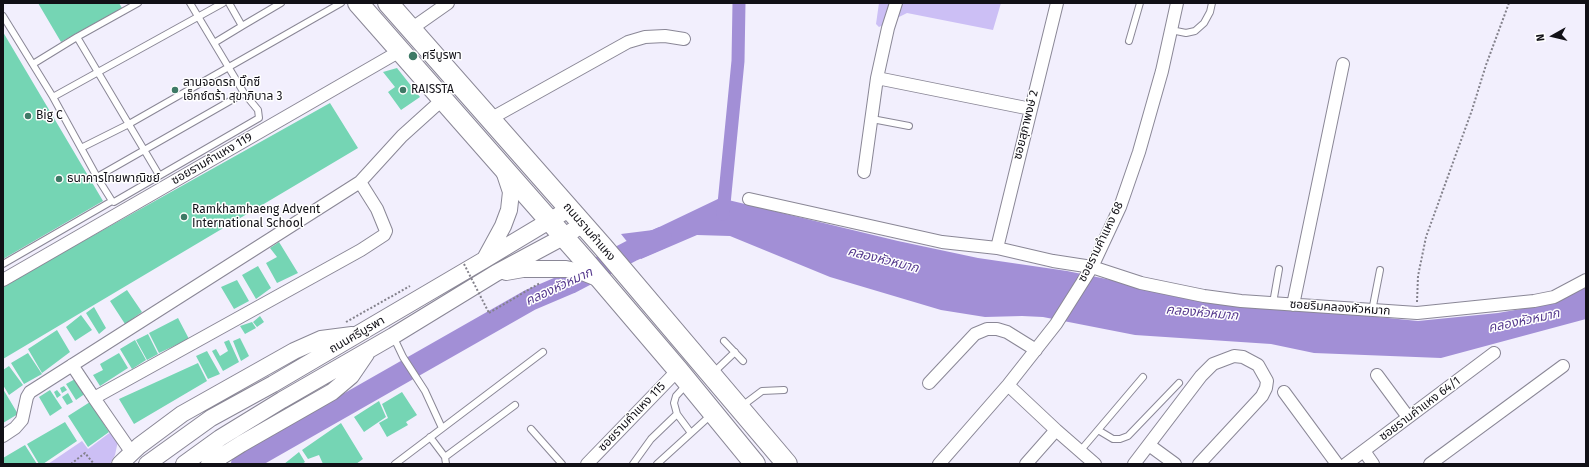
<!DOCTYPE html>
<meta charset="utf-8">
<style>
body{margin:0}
#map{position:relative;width:1589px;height:467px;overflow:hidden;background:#f2effd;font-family:"Fira Sans",sans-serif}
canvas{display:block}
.frame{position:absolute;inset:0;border:4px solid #111016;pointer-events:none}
.north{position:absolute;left:1533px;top:16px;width:40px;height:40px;-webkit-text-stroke:3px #fff;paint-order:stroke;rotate:262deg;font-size:11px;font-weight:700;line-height:16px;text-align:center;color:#111016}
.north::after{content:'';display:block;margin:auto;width:14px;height:18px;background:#111016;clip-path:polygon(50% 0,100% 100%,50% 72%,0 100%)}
</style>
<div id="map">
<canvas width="1589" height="467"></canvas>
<div class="frame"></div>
<div class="north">N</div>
</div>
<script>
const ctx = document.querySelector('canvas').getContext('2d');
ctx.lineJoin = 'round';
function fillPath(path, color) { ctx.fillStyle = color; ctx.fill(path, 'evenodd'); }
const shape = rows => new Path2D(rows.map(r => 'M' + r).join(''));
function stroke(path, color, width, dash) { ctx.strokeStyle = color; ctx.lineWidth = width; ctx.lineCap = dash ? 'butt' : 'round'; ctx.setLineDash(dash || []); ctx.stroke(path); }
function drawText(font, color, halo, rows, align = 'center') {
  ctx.font = font + ' "Fira Sans","Noto Sans Thai",sans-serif'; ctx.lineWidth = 3; ctx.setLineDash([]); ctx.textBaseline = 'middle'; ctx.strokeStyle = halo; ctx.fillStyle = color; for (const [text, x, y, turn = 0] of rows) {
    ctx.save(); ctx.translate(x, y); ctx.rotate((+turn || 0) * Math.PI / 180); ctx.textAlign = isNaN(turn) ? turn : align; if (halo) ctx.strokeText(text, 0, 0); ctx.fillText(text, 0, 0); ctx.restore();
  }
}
const green = shape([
 [879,3,1001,3,993,30,907,13,879,27,876,24],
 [112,431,118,441,115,455,110,464,48,464,82,441,88,449]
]);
const water = shape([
 [720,198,898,241,978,258,1067,271,1131,284,1308,310,1418,321,1498,313,1555,303,1586,287,1586,319,1441,358,1314,353,1271,344,1135,335,1043,317,1022,316,985,317,941,310,830,277,730,236,697,235,641,259,621,234,653,230]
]);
const canal = shape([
 [723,214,738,61,739,3]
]);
const river = shape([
 [242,464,530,300,570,283,631,251,661,238]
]);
const building = shape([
 [38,3,119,3,122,8,61,42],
 [3,32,103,201,3,259],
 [397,68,420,97,401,110,388,92,395,87,383,72],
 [330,103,358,148,3,359,3,286],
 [279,242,298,273,277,283,266,263,277,257,270,248],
 [258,266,271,288,256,299,242,275],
 [237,280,249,301,234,309,221,287],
 [127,290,142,312,125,324,110,301],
 [94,307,106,328,99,334,86,313],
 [81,315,92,330,75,341,66,327],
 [260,316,264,322,257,327,253,322],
 [178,318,189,339,159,353,149,333],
 [252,322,256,328,245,334,240,326],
 [57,330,70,352,42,373,28,349],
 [148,334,158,354,147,360,136,340],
 [240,338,249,356,241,361,233,341],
 [135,340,146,360,132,369,120,349],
 [229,340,239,362,223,371,212,351,216,349,220,356,228,351,224,342],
 [207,351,220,374,208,379,196,356],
 [28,353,42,374,24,384,11,363],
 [119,353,128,368,100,386,93,375,103,370,100,364],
 [198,363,207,381,134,424,119,399],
 [9,366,23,385,9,395,3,385,3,370],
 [77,378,86,393,76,400,66,384],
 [64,386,67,390,62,393,60,388],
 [3,389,18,414,3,423],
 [50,390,62,408,50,416,39,397],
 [57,390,61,395,57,398,54,392],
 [402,392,417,415,406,422,408,425,387,437,379,423,388,418,382,404],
 [68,393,73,402,67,405,62,397],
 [379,401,386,417,364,432,354,417],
 [90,402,109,432,88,447,68,416],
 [65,422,77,441,43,464,39,464,27,444],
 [341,423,363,459,356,464,323,464,319,455,308,459,302,450],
 [25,445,37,464,3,464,3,458],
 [299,452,305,462,302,464,284,464]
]);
const path = shape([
 [1417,302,1418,276,1426,237,1472,110,1486,65,1509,3],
 [489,313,540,283],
 [346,322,410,286],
 [71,464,85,453,94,464]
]);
const service = shape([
 [229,3,242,26,281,3],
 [3,16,53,97,223,3],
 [1171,30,1186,33,1195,31,1204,23,1210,12,1212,3],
 [77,37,159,175],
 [1129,41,1140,3],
 [214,43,242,26],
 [33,64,77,37,138,3],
 [53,97,97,177,112,201,114,202,259,118,258,110,244,93,190,3],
 [872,119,909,126],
 [81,148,129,124,341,3],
 [97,177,244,93],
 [3,264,112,201],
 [1273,303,1279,269],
 [1372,311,1380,270],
 [393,336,403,357,425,391,442,428],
 [724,341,743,361],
 [713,373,735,352],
 [687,384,676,396,674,403,677,414,691,433],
 [742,406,762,391,784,390],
 [531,429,562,464],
 [1098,430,1113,439,1120,439,1128,436,1179,383],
 [430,437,445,457,446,464],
 [1081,450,1143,377],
 [445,457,515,405],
 [395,464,543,352],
 [633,464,651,439,677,414],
 [657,464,712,414]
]);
const minor = shape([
 [896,3,888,28,877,78,1031,109],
 [411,29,448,3],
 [490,119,628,42,645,37,665,36,684,39],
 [864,172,877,78],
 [749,199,942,242,997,248,1053,261,1092,267,1141,283,1204,296,1241,301,1417,313,1534,301,1554,297,1586,280],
 [997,248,1057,3],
 [3,280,400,51],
 [1293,305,1343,64],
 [72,365,94,398,361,250,384,235,386,231,377,209,360,182],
 [1377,375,1408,417],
 [929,383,975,334,987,329,997,329,1007,332,1036,350],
 [1008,385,1056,430,1095,464],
 [1284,392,1337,464],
 [94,398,132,453],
 [3,436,15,428,22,420,27,397,30,392,360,182,402,136,443,99],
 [1149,445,1175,464],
 [1364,451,1373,464],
 [587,464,678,370],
 [939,464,1008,385,1056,324,1092,267,1120,207,1139,152,1162,71,1177,3],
 [1026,464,1056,430],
 [1134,464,1201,376,1213,364,1234,356,1243,357,1258,365,1267,381,1266,388,1262,396,1199,464],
 [1346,464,1494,353],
 [1430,464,1563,366]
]);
const tertiary = shape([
 [485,259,503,226,509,210,511,192,504,171],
 [506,272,523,269,566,269,585,273,600,279],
 [120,464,139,446,182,414,294,351,321,339,352,335],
 [147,464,211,418,273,384,484,260,569,209],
 [184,464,220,438,282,400,393,336,496,273,563,237,583,224],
 [209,464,241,444,332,392,351,376,366,354]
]);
const primary = shape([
 [358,3,585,261,678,370,755,464],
 [388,3,603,247,787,464]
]);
const pathBridge = shape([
 [464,264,489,313]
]);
const markers = [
 [413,56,5,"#3e7a66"],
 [175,90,4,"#3e7a66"],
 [403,90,4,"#3e7a66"],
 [28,116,4,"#3e7a66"],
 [59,179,4,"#3e7a66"],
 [184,217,4,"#3e7a66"]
];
const poiNames = [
 ["ศรีบูรพา",422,56],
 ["ลานจอดรถ บิ๊กซี",183,83],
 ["เอ็กซ์ตร้า สุขาภิบาล 3",183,97],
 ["RAISSTA",411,90],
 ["Big C",36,116],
 ["ธนาคารไทยพาณิชย์",67,179],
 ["Ramkhamhaeng Advent",192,210],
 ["International School",192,224]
];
const streetNames = [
 ["ซอยสุภาพงษ์ 2",1026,125,-76],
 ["ซอยรามคำแหง 119",212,159,-30],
 ["ถนนรามคำแหง",589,232,49],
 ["ซอยรามคำแหง 68",1101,242,-64],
 ["ซอยริมคลองหัวหมาก",1340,308,4],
 ["ถนนศรีบูรพา",357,335,-30],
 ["ซอยรามคำแหง 64/1",1420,409,-37],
 ["ซอยรามคำแหง 115",632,417,-46]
];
const waterNames = [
 ["คลองหัวหมาก",883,260,14],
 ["คลองหัวหมาก",559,287,-25],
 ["คลองหัวหมาก",1202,313,5],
 ["คลองหัวหมาก",1524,321,-12]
];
fillPath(green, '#ccbff5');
fillPath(water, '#a28fd6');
stroke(canal, '#a28fd6', 13);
stroke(river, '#a28fd6', 22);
fillPath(building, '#75d5b4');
stroke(service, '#8a8796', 8);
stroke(minor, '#8a8796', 14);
stroke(tertiary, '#8a8796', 18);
stroke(primary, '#8a8796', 22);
stroke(path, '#83818b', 2, [2, 2]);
stroke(service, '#fff', 6);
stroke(minor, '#fff', 12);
stroke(tertiary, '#fff', 16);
stroke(primary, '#fff', 20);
stroke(pathBridge, '#83818b', 2, [2, 2]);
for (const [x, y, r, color] of markers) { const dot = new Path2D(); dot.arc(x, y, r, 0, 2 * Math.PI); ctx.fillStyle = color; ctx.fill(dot); stroke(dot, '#fff', 1.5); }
drawText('12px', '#111016', '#fff', poiNames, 'left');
drawText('12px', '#111016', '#fff', streetNames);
drawText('italic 13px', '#563a8e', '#fff', waterNames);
</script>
